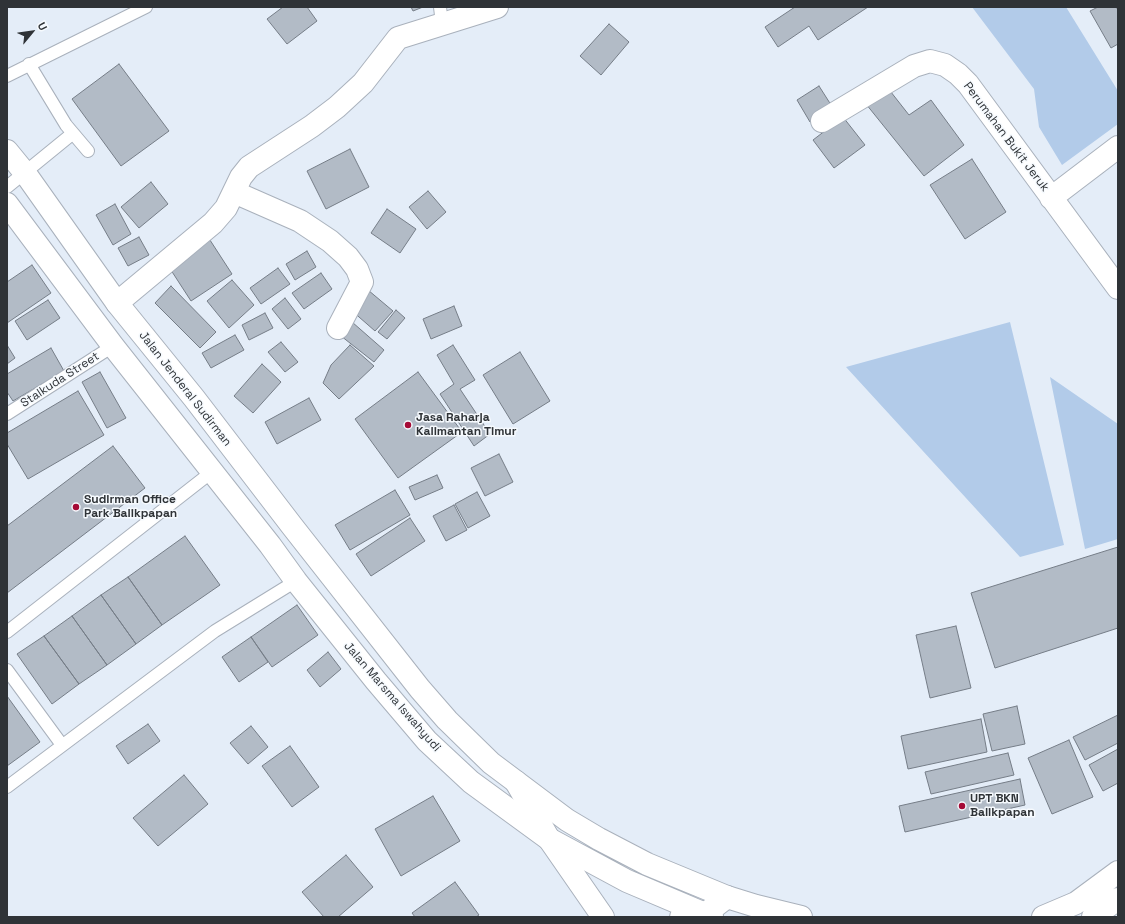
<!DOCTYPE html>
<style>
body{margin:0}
#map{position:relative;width:1125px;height:924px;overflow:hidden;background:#e4edf8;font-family:"Space Grotesk",sans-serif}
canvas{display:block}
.frame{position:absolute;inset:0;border:8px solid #2f3337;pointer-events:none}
.north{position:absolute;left:12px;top:12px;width:40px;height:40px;-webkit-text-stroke:3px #f6fafe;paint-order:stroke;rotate:61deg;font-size:11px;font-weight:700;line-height:16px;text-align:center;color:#2f3337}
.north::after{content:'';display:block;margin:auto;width:14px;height:18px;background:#2f3337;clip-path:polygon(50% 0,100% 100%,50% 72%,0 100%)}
</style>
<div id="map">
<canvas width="1125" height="924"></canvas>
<div class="frame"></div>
<div class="north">U</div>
</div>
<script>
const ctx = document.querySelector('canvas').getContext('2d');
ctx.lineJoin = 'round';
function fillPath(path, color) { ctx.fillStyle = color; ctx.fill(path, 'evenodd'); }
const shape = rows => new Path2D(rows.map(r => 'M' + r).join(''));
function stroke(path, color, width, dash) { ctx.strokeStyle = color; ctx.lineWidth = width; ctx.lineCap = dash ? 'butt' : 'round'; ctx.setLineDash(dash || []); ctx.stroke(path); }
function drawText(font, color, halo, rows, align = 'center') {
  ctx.font = font + ' "Space Grotesk",sans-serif'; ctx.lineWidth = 3; ctx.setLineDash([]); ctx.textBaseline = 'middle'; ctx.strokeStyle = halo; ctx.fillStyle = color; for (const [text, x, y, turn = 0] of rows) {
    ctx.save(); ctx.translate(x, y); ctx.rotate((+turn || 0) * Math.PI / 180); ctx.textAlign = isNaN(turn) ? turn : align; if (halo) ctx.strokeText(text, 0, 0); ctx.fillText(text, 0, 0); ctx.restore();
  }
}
const green = shape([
 [972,7,1066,7,1118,91,1118,124,1062,165,1039,127,1034,89],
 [1010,322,1064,545,1020,557,846,367],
 [1050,377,1118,424,1118,539,1085,549]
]);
const building = shape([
 [283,7,307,7,317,21,287,44,267,19,283,7],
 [411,7,423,7,413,11,411,7],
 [795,7,868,7,818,40,809,26,778,47,765,27,795,7],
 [1098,7,1116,7,1118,10,1118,44,1111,48,1090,11,1098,7],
 [609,24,629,42,601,75,580,56,609,24],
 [119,64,169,131,121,166,72,99,119,64],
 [819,86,833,108,810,122,797,100,819,86],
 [887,87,909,115,931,100,964,145,924,176,866,104,887,87],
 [843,117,865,145,834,168,813,140,843,117],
 [350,149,369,187,326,209,307,171,350,149],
 [972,159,1006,212,965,239,930,185,972,159],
 [151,182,168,204,139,228,121,207,151,182],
 [428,191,446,212,427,229,409,207,428,191],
 [115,204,131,234,113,245,96,215,115,204],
 [387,209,416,229,400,253,371,233,387,209],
 [139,237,149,255,128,266,118,248,139,237],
 [208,237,232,274,191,301,167,264,208,237],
 [307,251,316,267,295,280,286,264,307,251],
 [32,265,51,293,7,323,7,282,32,265],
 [278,268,290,284,261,304,250,288,278,268],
 [321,273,332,289,304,309,292,293,321,273],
 [232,280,254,305,229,328,207,301,232,280],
 [171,286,216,332,200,348,155,303,171,286],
 [368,290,393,311,375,331,351,310,368,290],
 [285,298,301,319,288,329,272,309,285,298],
 [48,300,60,318,27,340,15,321,48,300],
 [454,306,462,326,431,339,423,319,454,306],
 [396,310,405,318,387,339,378,332,396,310],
 [265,313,273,328,249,340,242,325,265,313],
 [352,322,384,350,374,362,341,336,352,322],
 [235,335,244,350,211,368,202,353,235,335],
 [281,342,298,362,285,372,268,352,281,342],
 [7,345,15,358,7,364,7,345],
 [350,345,374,366,339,399,323,383,331,365,350,345],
 [453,345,475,380,460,389,490,434,474,446,440,394,454,384,437,355,453,345],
 [51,348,64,371,13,401,7,392,7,374,51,348],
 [520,352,550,401,513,424,483,375,520,352],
 [262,364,281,382,253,413,234,396,262,364],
 [100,372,126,418,107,428,82,382,100,372],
 [418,372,462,432,398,478,355,419,418,372],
 [78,391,104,435,28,479,7,444,7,433,78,391],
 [309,398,321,420,277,444,265,422,309,398],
 [113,446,145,488,7,593,7,526,113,446],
 [499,454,513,482,485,496,471,468,499,454],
 [437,475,443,488,415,500,409,487,437,475],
 [395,490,410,515,350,550,335,525,395,490],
 [477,492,490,516,468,528,455,504,477,492],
 [454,505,467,530,446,541,433,516,454,505],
 [410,518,425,541,371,576,356,554,410,518],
 [185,536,220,585,162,625,128,577,185,536],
 [1118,547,1118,628,995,668,971,593,1118,547],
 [128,577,162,625,136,644,101,595,128,577],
 [101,595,136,644,107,665,72,616,101,595],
 [297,605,318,635,272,667,251,637,297,605],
 [72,616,107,665,79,684,44,636,72,616],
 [956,626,971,688,930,698,916,635,956,626],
 [44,636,79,684,52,704,17,654,44,636],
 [251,637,268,662,239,682,222,657,251,637],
 [328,652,341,669,320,687,307,670,328,652],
 [7,696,40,742,7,766,7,696],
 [1017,706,1025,744,992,751,983,714,1017,706],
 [1118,715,1118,743,1085,760,1073,737,1118,715],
 [981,719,987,752,908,769,901,736,981,719],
 [148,724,160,741,128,764,116,746,148,724],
 [251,726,268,747,248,764,230,743,251,726],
 [1069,740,1093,797,1052,814,1028,758,1069,740],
 [290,746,319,787,292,807,262,766,290,746],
 [1118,749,1118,783,1103,791,1089,765,1118,749],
 [1008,753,1014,775,931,794,925,772,1008,753],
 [184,775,208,804,158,846,133,818,184,775],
 [1020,779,1025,805,905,832,899,806,1020,779],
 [433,796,460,841,401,876,375,829,433,796],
 [346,855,373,887,338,917,324,917,302,892,346,855],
 [455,882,479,915,476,917,415,917,412,913,455,882]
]);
const lane = shape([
 [440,7,442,24],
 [29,64,66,125,88,151],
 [7,76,146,7],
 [7,187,72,134],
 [7,414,113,346],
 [7,632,213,471],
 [7,670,62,745],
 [7,787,215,631,296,581]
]);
const street = shape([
 [822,121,914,66,930,61,945,65,958,74,968,84,1118,288],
 [234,192,300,221,330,241,348,257,357,269,362,282,338,328],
 [1051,198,1118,147],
 [117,303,213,223,226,208,241,177,249,167,312,126,337,107,363,83,398,38,497,7],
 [516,782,549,839,603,917],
 [681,917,705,914,727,897]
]);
const highway = shape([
 [7,151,25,173,117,303,194,398,292,526,420,689,447,720,491,763,567,820,599,839,647,864,727,897,756,906,801,917],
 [7,204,113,346,270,545,296,581,376,681,427,741,471,782,549,839,627,881,712,917],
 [1043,917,1076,903,1118,872],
 [1093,917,1118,899]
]);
const markers = [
 [408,425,4,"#a50a36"],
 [76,507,4,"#a50a36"],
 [962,806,4,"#a50a36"]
];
const streetNames = [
 ["Perumahan Bukit Jeruk",1006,137,53],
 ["Stalkuda Street",60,380,-33],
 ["Jalan Jenderal Sudirman",185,389,52],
 ["Jalan Marsma Iswahyudi",392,697,49]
];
const poiNames = [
 ["Jasa Raharja",416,418],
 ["Kalimantan Timur",416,432],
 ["Sudirman Office",84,500],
 ["Park Balikpapan",84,514],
 ["UPT BKN",970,799],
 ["Balikpapan",970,813]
];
fillPath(green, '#b2cbe9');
fillPath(building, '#b2bbc6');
stroke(building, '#757d87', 1);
stroke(lane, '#a9b1bc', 14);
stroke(street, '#a9b1bc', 24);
stroke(highway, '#a9b1bc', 24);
stroke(lane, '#fff', 12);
stroke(street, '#fff', 22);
stroke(highway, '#fff', 22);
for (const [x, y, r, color] of markers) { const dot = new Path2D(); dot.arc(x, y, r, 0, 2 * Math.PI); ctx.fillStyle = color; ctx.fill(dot); stroke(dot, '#f6fafe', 1.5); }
drawText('12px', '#2f3337', '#f6fafe', streetNames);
drawText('bold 12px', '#2f3337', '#f6fafe', poiNames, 'left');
</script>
